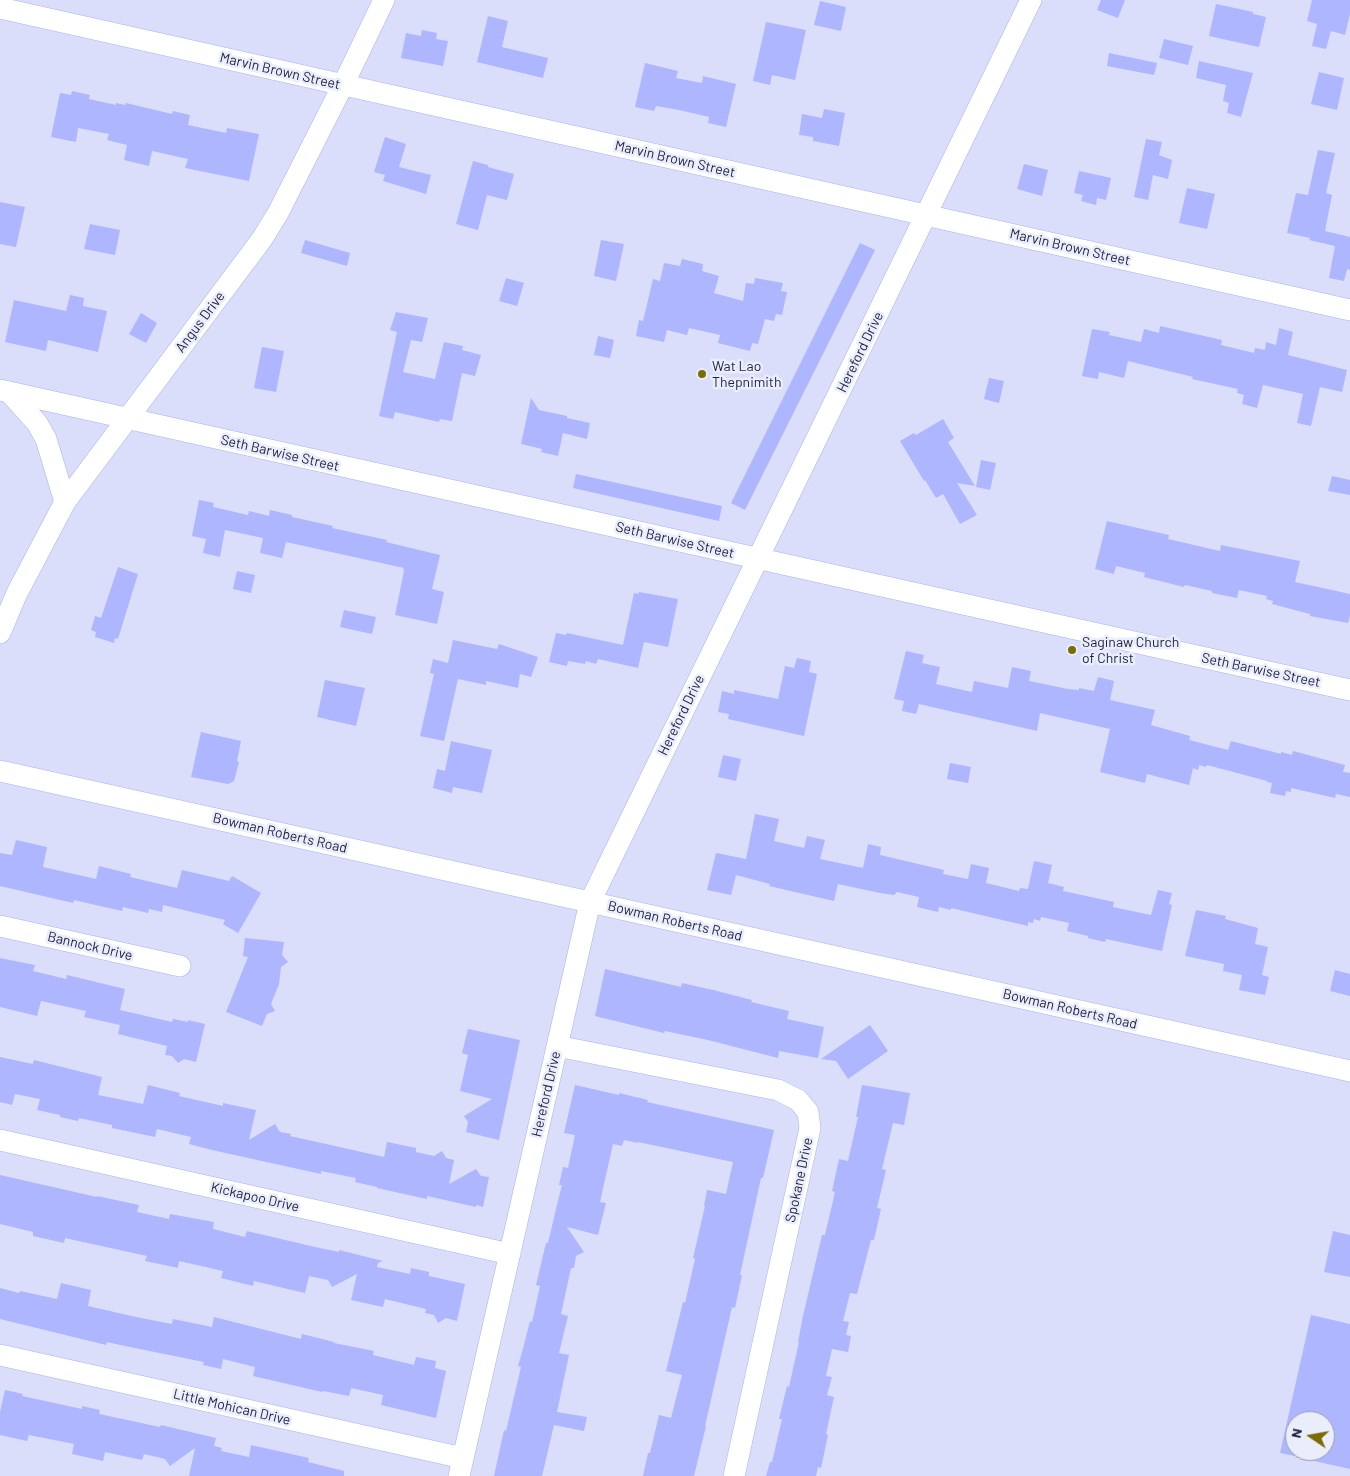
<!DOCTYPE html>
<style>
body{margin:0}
#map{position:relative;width:1350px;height:1476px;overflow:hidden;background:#dadefb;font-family:Barlow,sans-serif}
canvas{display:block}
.north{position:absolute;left:1285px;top:1411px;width:50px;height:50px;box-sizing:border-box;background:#eaedfb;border:1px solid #999caf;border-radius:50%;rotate:282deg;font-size:14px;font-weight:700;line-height:20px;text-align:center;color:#1f223c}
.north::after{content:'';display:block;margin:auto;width:18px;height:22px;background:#7b6b03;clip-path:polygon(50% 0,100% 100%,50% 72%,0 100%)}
</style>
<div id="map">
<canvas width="1350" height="1476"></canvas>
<div class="north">N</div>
</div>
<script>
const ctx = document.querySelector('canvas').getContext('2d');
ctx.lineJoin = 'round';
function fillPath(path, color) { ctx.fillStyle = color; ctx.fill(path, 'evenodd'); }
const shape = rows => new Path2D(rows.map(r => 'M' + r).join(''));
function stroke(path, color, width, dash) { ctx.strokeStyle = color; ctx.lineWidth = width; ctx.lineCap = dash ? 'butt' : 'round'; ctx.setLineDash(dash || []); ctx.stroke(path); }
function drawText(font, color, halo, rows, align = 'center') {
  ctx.font = font + ' Barlow,sans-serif'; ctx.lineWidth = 5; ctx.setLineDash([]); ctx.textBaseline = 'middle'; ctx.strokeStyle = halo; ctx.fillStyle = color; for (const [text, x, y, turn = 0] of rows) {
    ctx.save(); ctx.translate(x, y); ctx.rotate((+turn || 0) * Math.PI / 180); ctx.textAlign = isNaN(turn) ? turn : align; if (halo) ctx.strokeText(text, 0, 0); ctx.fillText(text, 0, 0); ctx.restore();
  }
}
const building = shape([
 [1101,0,1125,0,1118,18,1097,10],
 [1312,0,1350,0,1350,14,1345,35,1331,31,1326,49,1312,46,1317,24,1307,21],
 [820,1,846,7,841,31,814,25],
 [1216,4,1253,12,1253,14,1266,17,1259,47,1209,36],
 [488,16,508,21,502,47,548,58,543,78,477,62],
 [766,22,806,30,795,80,772,75,770,85,753,81],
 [422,30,437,33,436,39,448,41,443,66,401,58,406,33,421,36],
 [1164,39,1193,46,1188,65,1159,58],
 [1109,53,1157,63,1154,75,1107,66],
 [1199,61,1253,73,1241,117,1227,113,1229,103,1223,101,1226,85,1196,78],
 [645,63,678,71,676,78,702,83,703,76,736,84,726,127,708,123,709,117,679,110,656,106,654,111,635,107],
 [1319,72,1344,78,1337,110,1311,104],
 [72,91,90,95,89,99,116,105,116,103,125,105,126,103,172,114,173,111,190,115,188,125,226,133,227,128,259,134,249,181,185,168,188,159,152,151,149,166,124,160,127,145,107,140,109,134,78,128,76,142,51,137,60,93,71,95],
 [824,109,845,113,839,146,813,141,813,137,799,135,802,114,822,118],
 [385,137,406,144,399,167,431,175,426,194,383,181,385,175,374,172],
 [1146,139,1162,142,1159,155,1172,160,1168,179,1153,175,1148,200,1134,197],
 [1318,150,1335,153,1326,193,1332,195,1325,231,1350,237,1350,270,1347,269,1344,281,1329,278,1335,246,1309,240,1310,238,1287,233,1296,193,1308,195],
 [473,161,488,165,488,167,514,174,507,200,487,195,478,230,456,224],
 [1024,164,1048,170,1042,196,1017,189],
 [1079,171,1111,178,1106,200,1097,198,1096,205,1081,201,1083,195,1074,193],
 [1187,188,1215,194,1207,229,1179,223],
 [0,202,25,207,16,247,0,244],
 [90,224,120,230,115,255,84,249],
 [305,240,350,253,347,266,301,253],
 [601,240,624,244,616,281,594,276],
 [860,243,875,250,745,510,731,503],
 [682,259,703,264,702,271,719,276,714,293,743,301,746,283,754,284,755,278,783,283,781,291,787,292,782,315,776,314,774,321,765,319,758,344,752,343,750,351,718,343,720,335,689,328,687,335,667,330,664,342,636,336,639,320,643,321,653,279,660,281,664,263,680,266],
 [506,278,524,283,517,306,499,301],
 [70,295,84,298,83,306,107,311,98,352,48,340,46,351,5,342,14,300,66,311],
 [396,312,428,318,422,342,411,340,403,372,435,379,444,342,463,346,462,350,481,355,475,376,462,373,452,421,440,419,439,422,395,412,393,419,379,416,397,332,390,330],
 [141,313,157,323,146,343,129,334],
 [1160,326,1222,340,1221,345,1254,353,1255,348,1265,350,1266,342,1276,345,1279,328,1293,332,1288,355,1347,370,1342,392,1320,387,1311,426,1297,423,1303,394,1263,385,1257,408,1242,404,1244,395,1237,393,1238,389,1192,379,1193,377,1128,361,1124,378,1099,372,1098,379,1082,376,1092,329,1110,332,1109,335,1141,342,1144,329,1159,333],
 [598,336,614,340,610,358,594,355],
 [262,347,284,351,276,392,254,388],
 [989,378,1004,381,999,403,984,399],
 [531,398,539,410,567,416,567,418,590,423,587,439,563,433,558,456,541,452,542,449,521,444],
 [943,419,954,438,948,442,975,486,957,483,977,515,960,524,943,494,936,498,925,480,924,481,900,441,914,433,916,435],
 [981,460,996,463,990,490,976,487],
 [576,474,722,506,719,521,573,488],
 [1332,476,1350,480,1350,495,1328,491],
 [199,500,214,503,213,507,248,515,249,511,269,516,270,510,292,515,292,517,333,526,332,528,387,540,386,542,440,555,432,589,444,592,437,624,395,615,404,571,403,570,404,568,286,542,282,558,260,553,263,538,225,530,220,557,203,553,206,539,192,536],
 [1107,521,1169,535,1168,539,1220,551,1221,545,1300,561,1295,582,1350,594,1350,615,1348,623,1310,616,1310,614,1272,604,1273,601,1266,599,1267,596,1239,590,1237,598,1212,593,1212,591,1185,585,1184,587,1144,577,1145,573,1116,566,1114,574,1095,569],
 [118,567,138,574,118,639,115,638,114,643,95,637,96,632,91,630,95,616,101,618],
 [237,571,255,575,251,593,233,589],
 [639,592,678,599,668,647,644,642,638,668,598,659,596,664,586,661,585,664,568,661,567,666,549,662,556,633,566,635,567,633,623,645,634,593,639,594],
 [344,610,376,617,372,634,340,627],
 [453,640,497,649,499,644,538,657,531,677,520,674,518,688,486,681,486,685,458,679,444,741,420,736,434,674,430,673,433,659,448,663],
 [906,651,924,655,922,663,940,667,936,684,972,692,974,681,1008,688,1012,667,1031,671,1029,681,1068,689,1079,690,1079,688,1094,691,1098,677,1114,681,1110,700,1155,710,1151,725,1190,736,1189,740,1228,750,1231,741,1281,754,1281,752,1292,755,1293,751,1345,765,1343,772,1350,773,1350,797,1336,794,1335,798,1291,788,1291,792,1286,791,1285,796,1270,793,1272,783,1267,782,1267,781,1207,765,1206,767,1199,765,1198,770,1193,768,1189,785,1147,774,1145,783,1100,772,1110,729,1040,713,1037,731,919,704,916,714,902,711,904,701,894,699],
 [797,658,811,661,809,672,817,674,804,736,728,719,729,714,718,712,722,691,734,694,734,690,778,699,785,666,794,668],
 [325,680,365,688,356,726,317,717],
 [201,732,241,741,237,761,239,762,234,781,228,784,191,777],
 [451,741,492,750,482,793,453,787,452,793,433,788,437,769,445,771],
 [723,755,741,759,736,781,718,777],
 [950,763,971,767,968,783,947,779],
 [755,814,779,819,774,841,804,848,807,836,825,840,820,859,863,868,868,844,881,847,880,855,944,870,943,874,968,879,971,864,989,868,986,883,1019,891,1020,888,1028,889,1034,861,1052,865,1048,883,1064,887,1063,891,1114,902,1113,907,1151,915,1158,890,1172,893,1169,904,1172,905,1162,951,1106,939,1105,942,1088,938,1088,936,1067,931,1069,923,1041,917,1040,921,1034,919,1033,923,1028,922,1028,926,951,908,951,910,939,907,938,912,917,907,919,897,897,892,894,895,880,893,838,884,834,901,769,886,770,884,736,875,731,895,707,890,716,853,746,859],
 [16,840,47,847,43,867,96,879,99,866,131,874,130,877,177,888,182,870,229,881,232,876,261,893,238,933,223,924,225,920,163,905,162,912,149,909,148,913,123,907,122,911,74,900,73,903,0,886,0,853,12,855],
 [1196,910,1226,916,1225,919,1258,928,1255,944,1268,947,1262,975,1269,977,1265,995,1239,990,1242,975,1223,971,1224,964,1185,956],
 [245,938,284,942,282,955,288,962,281,967,279,984,271,1004,275,1011,267,1014,262,1026,226,1012,248,957,243,956],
 [0,958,35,965,33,971,66,979,67,975,125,989,120,1010,172,1022,173,1019,188,1022,188,1020,205,1024,196,1062,184,1059,178,1063,172,1056,165,1055,167,1046,118,1034,120,1025,84,1017,86,1011,41,1001,37,1016,0,1007],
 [605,969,681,987,682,983,713,990,752,1000,751,1002,789,1011,787,1019,824,1027,818,1058,779,1051,778,1058,708,1040,665,1031,664,1033,595,1016],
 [1335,970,1350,974,1350,996,1330,991],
 [870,1025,888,1051,848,1079,836,1061,821,1059],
 [468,1029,520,1040,499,1140,466,1132,468,1122,464,1116,492,1099,460,1091,468,1055,462,1053],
 [0,1057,33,1064,34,1060,102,1077,98,1095,143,1104,148,1085,180,1093,179,1096,223,1106,223,1103,256,1110,249,1140,275,1124,280,1132,291,1134,290,1136,384,1157,387,1142,416,1148,416,1152,434,1156,442,1151,446,1158,454,1160,449,1184,476,1169,481,1176,489,1177,483,1207,476,1205,476,1207,427,1196,427,1199,377,1188,377,1187,355,1182,356,1178,321,1171,321,1174,212,1150,189,1144,191,1137,157,1129,155,1137,112,1128,112,1125,79,1118,78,1121,60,1117,60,1115,37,1110,40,1099,15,1094,12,1105,0,1102],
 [575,1085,619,1095,619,1093,648,1100,647,1102,774,1130,763,1178,761,1178,740,1275,742,1275,735,1308,732,1307,705,1426,706,1426,694,1476,643,1476,648,1453,650,1453,659,1415,671,1418,682,1375,666,1371,683,1302,685,1303,695,1259,693,1258,705,1206,704,1206,707,1190,726,1194,733,1162,638,1142,638,1143,624,1140,622,1146,613,1144,600,1202,606,1203,598,1235,567,1227,584,1252,576,1256,574,1268,571,1268,561,1314,568,1316,559,1353,569,1355,557,1412,587,1417,584,1431,554,1425,542,1476,494,1476,504,1430,506,1431,521,1367,518,1366,524,1345,530,1321,532,1322,540,1286,536,1285,546,1243,548,1243,556,1209,562,1185,559,1185,563,1167,568,1168,575,1135,564,1133],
 [862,1085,910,1093,904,1125,893,1123,882,1169,886,1170,877,1208,881,1209,874,1240,871,1240,857,1294,850,1293,843,1321,849,1322,846,1335,851,1336,848,1352,832,1349,826,1376,832,1377,827,1395,834,1397,826,1434,828,1435,821,1468,818,1467,816,1476,766,1476,770,1462,772,1462,782,1419,779,1419,787,1386,789,1387,799,1342,798,1342,803,1316,822,1235,825,1235,835,1192,832,1191,839,1159,848,1161,858,1117,856,1117],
 [0,1175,97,1197,97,1196,139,1205,137,1212,169,1219,170,1214,214,1222,213,1229,245,1237,247,1231,315,1247,339,1252,339,1250,383,1261,378,1263,377,1267,410,1274,411,1268,429,1272,429,1276,465,1284,457,1321,446,1318,438,1323,434,1315,425,1313,426,1309,385,1299,383,1307,351,1300,357,1274,332,1287,328,1280,309,1276,305,1293,254,1281,253,1286,221,1278,223,1271,179,1261,178,1268,145,1261,147,1256,65,1238,64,1243,33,1236,33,1232,0,1224],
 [1333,1231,1350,1235,1350,1277,1324,1272],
 [61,1283,91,1290,88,1306,136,1317,172,1324,173,1319,212,1327,214,1317,301,1339,302,1334,334,1342,334,1343,374,1351,373,1355,414,1365,416,1357,436,1361,435,1368,446,1371,436,1418,381,1405,383,1395,351,1388,349,1396,323,1391,322,1392,253,1376,255,1367,223,1359,221,1369,203,1365,204,1362,120,1345,107,1342,106,1345,0,1319,0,1288,19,1293,20,1291,57,1299],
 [1311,1315,1350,1324,1350,1469,1296,1457,1297,1451,1325,1451,1325,1421,1295,1421,1295,1456,1280,1453],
 [5,1390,23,1394,22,1396,82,1409,82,1406,100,1410,99,1414,160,1427,161,1425,216,1438,214,1446,222,1448,221,1451,249,1457,251,1445,309,1458,308,1462,344,1471,344,1476,189,1476,195,1448,170,1466,165,1459,144,1454,142,1460,105,1452,103,1461,72,1454,74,1444,29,1435,27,1441,0,1435,0,1412]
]);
const minor = shape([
 [0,8,1350,310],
 [0,390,1350,690],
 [10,393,37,423,46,439,65,502],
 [0,633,17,593,65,502,262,239,278,213,343,85,384,0],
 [0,771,1350,1071],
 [0,926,180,966],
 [557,1046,778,1090,798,1100,808,1112,810,1128,734,1476],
 [0,1140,510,1254],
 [0,1355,463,1458],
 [459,1476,590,902,1031,0]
]);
const markers = [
 [702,374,5,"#7b6b03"],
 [1072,650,5,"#7b6b03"]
];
const streetNames = [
 ["Marvin Brown Street",280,71,13],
 ["Marvin Brown Street",675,159,13],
 ["Marvin Brown Street",1070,247,13],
 ["Angus Drive",200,322,-53],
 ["Hereford Drive",860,352,-64],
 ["Seth Barwise Street",280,453,13],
 ["Seth Barwise Street",675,540,13],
 ["Seth Barwise Street",1261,670,12],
 ["Hereford Drive",681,715,-64],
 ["Bowman Roberts Road",280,833,13],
 ["Bowman Roberts Road",675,921,13],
 ["Bannock Drive",90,946,13],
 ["Bowman Roberts Road",1070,1009,13],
 ["Hereford Drive",546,1094,-77],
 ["Spokane Drive",799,1180,-78],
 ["Kickapoo Drive",255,1197,13],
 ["Little Mohican Drive",232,1407,13]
];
const poiNames = [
 ["Wat Lao",712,366],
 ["Thepnimith",712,382],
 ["Saginaw Church",1082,642],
 ["of Christ",1082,658]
];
fillPath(building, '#adb6ff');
stroke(minor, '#a7b0f3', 22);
stroke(minor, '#fff', 21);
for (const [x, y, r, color] of markers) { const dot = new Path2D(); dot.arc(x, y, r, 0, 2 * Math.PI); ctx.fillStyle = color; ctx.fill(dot); stroke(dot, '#eaedfb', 2); }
drawText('14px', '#1f223c', '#eaedfb', streetNames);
drawText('14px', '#1f223c', '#eaedfb', poiNames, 'left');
</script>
